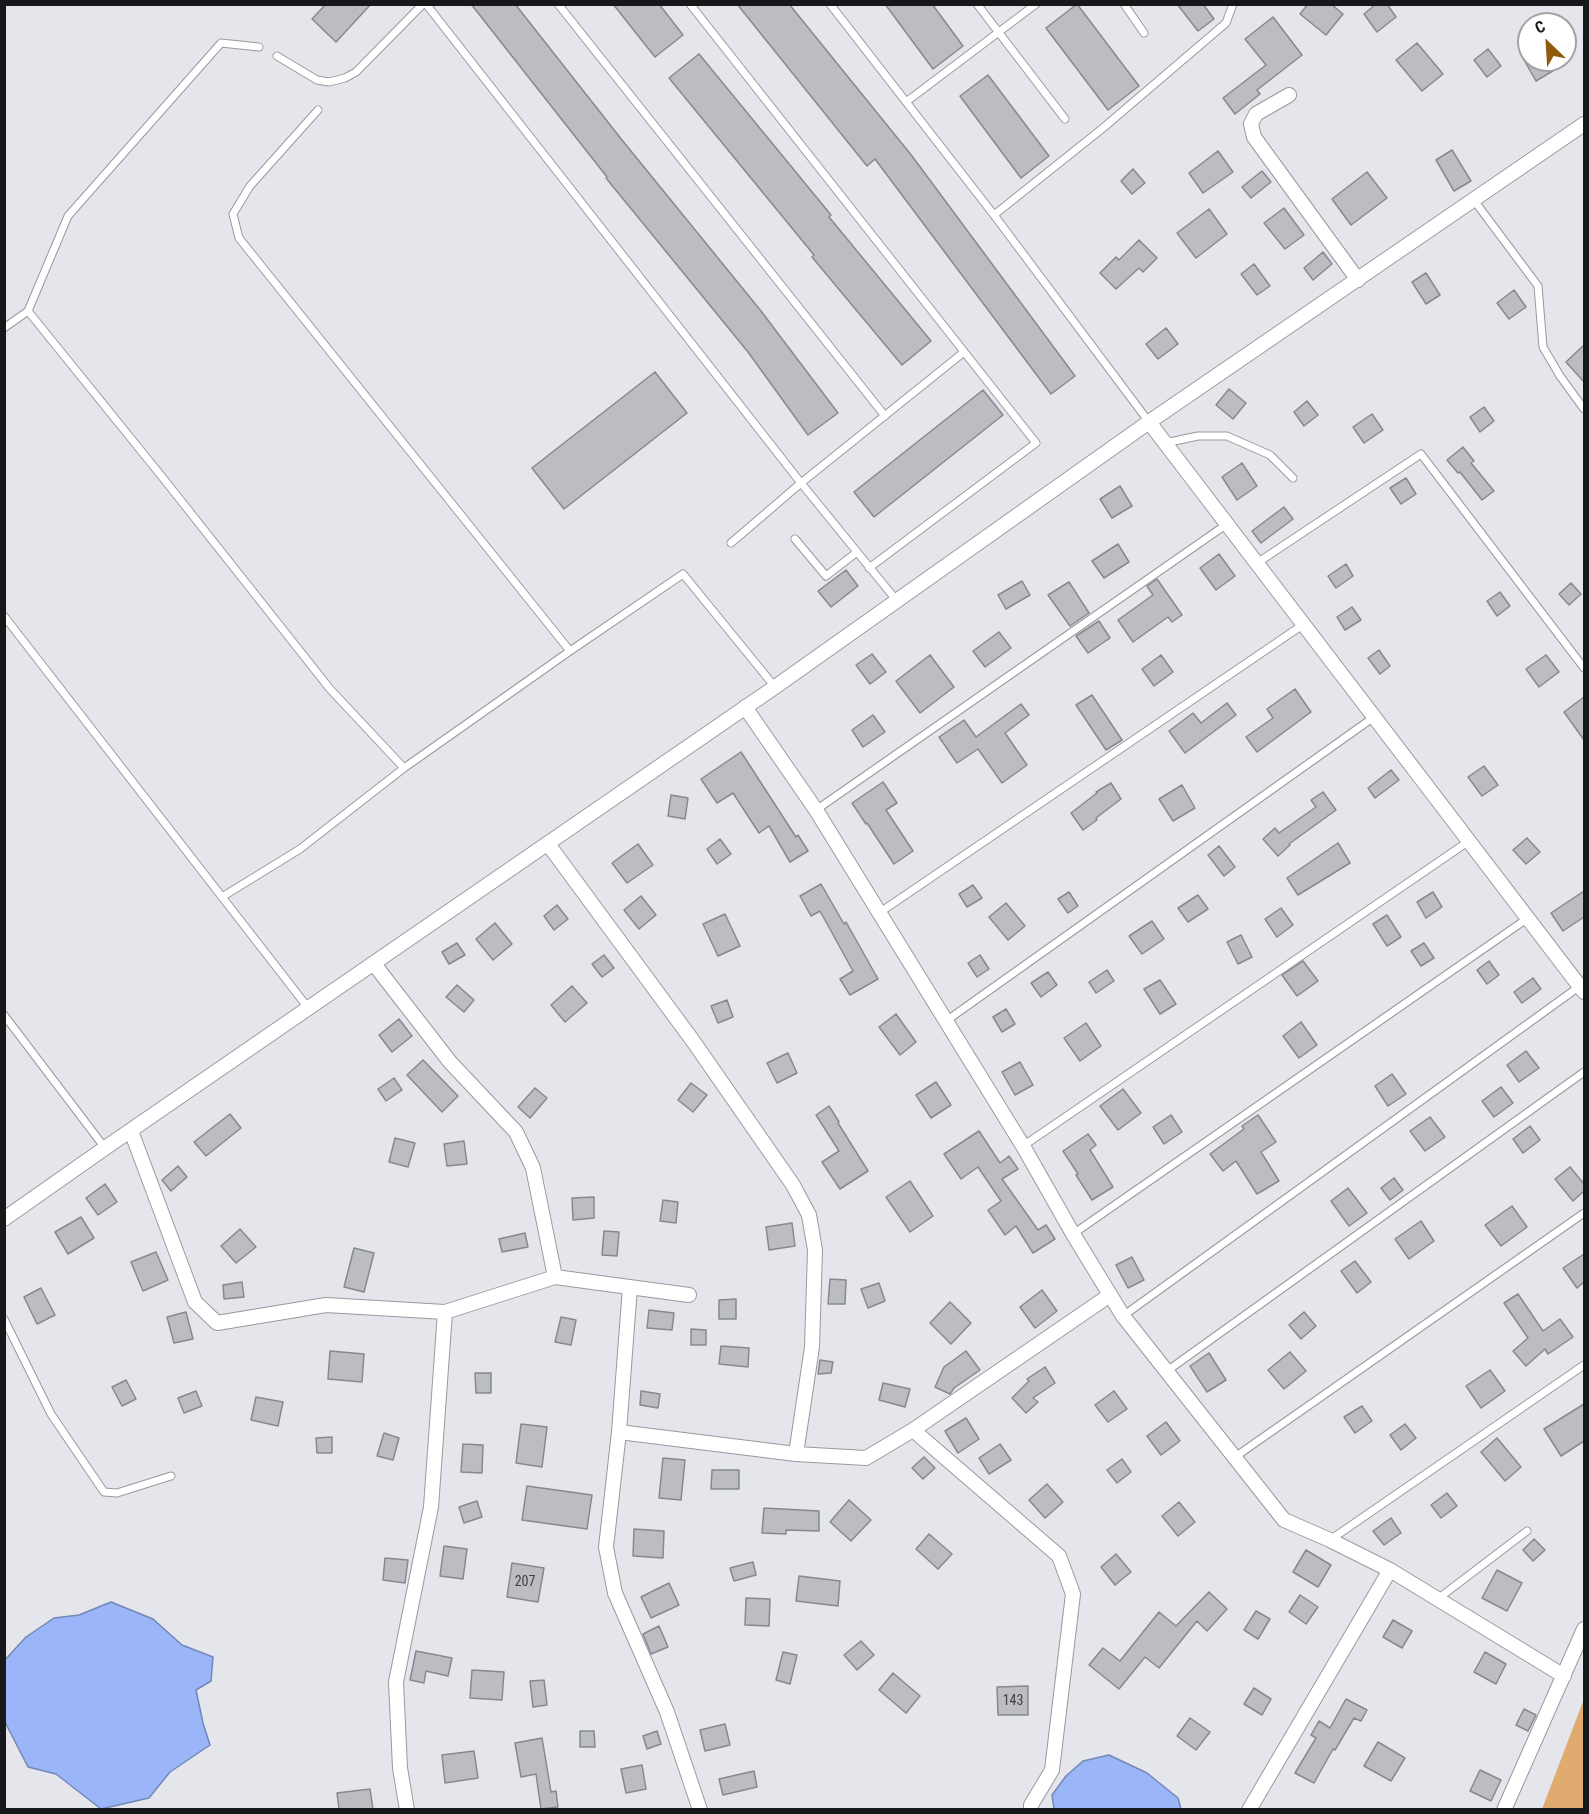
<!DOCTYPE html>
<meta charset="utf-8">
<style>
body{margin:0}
#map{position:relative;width:1589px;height:1814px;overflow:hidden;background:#e4e6eb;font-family:"Roboto Condensed",sans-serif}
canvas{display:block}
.frame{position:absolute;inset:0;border:6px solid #171819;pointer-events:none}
.north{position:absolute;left:1517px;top:12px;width:60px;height:60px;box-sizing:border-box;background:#fff;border:2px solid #a2a3a3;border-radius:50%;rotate:335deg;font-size:16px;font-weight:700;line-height:24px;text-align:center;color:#171819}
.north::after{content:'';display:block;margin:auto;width:21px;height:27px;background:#8f5a0c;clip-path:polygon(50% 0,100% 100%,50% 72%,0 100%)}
</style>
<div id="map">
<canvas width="1589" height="1814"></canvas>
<div class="frame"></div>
<div class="north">С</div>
</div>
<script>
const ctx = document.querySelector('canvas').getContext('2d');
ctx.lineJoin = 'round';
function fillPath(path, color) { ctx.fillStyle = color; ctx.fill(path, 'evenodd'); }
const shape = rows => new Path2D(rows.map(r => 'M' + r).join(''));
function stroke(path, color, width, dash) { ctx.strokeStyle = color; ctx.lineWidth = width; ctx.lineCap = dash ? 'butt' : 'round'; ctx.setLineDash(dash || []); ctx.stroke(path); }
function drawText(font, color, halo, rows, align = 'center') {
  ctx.font = font + ' "Roboto Condensed",sans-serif'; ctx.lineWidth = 5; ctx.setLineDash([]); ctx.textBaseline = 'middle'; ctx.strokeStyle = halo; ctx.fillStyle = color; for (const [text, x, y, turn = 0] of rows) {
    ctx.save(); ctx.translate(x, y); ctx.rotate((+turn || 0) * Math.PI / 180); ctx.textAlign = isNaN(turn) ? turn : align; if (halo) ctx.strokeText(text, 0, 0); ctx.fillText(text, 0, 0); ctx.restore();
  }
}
const green = shape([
 [1584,1699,1584,1809,1542,1809]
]);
const water = shape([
 [111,1602,153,1619,182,1645,213,1657,211,1681,196,1690,203,1723,210,1745,170,1772,149,1798,101,1809,56,1774,28,1767,5,1722,4,1661,26,1637,54,1618,79,1615,111,1602],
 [1109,1755,1147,1773,1178,1798,1181,1809,1054,1809,1052,1795,1066,1776,1083,1761,1109,1755]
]);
const building = shape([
 [326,4,371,4,336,42,312,19,326,4],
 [471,4,515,4,622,140,761,311,838,413,808,435,748,352,606,178,607,177,471,4],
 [613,4,659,4,683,35,655,57,613,4],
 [737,4,789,4,912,156,1075,376,1051,394,875,159,867,166,737,4],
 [885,4,932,4,963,46,933,69,885,4],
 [1077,4,1139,86,1108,110,1046,28,1077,4],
 [1177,4,1203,4,1214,19,1198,31,1177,4],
 [1308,4,1331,4,1343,14,1326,35,1300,14,1308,4],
 [1376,4,1387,4,1396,17,1377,32,1364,14,1376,4],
 [1273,17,1302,55,1257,90,1260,94,1235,114,1223,98,1266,65,1245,39,1273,17],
 [1417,43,1443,74,1422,91,1396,60,1417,43],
 [1488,49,1501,66,1487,77,1474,60,1488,49],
 [699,54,831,215,829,217,931,341,902,365,812,257,814,255,669,78,699,54],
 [1524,60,1551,60,1556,69,1536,81,1524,60],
 [988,75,1049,156,1021,178,960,96,988,75],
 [1452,150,1471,181,1454,191,1436,160,1452,150],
 [1218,151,1233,172,1203,193,1189,173,1218,151],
 [1133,169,1145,183,1132,194,1121,181,1133,169],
 [1262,171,1271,182,1251,198,1242,187,1262,171],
 [1367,172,1387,198,1351,225,1332,199,1367,172],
 [1284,208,1304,235,1285,249,1264,223,1284,208],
 [1209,209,1227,234,1196,258,1177,233,1209,209],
 [1139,240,1157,258,1143,272,1139,268,1116,289,1100,273,1116,257,1119,260,1139,240],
 [1323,252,1332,264,1313,280,1304,268,1323,252],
 [1254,264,1270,286,1257,295,1241,274,1254,264],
 [1426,273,1440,295,1426,304,1412,282,1426,273],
 [1514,290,1526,307,1509,319,1497,303,1514,290],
 [1166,328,1178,344,1158,359,1146,344,1166,328],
 [1584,345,1584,382,1566,362,1584,345],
 [655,372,687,413,564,509,532,468,655,372],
 [1229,389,1246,403,1233,419,1216,405,1229,389],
 [983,390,1003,415,874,517,854,492,983,390],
 [1307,401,1318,415,1304,426,1294,412,1307,401],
 [1484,407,1494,421,1480,432,1470,417,1484,407],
 [1372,414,1383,430,1364,443,1353,427,1372,414],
 [1463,447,1474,461,1471,463,1494,491,1482,500,1460,472,1458,473,1447,460,1463,447],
 [1242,463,1257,486,1237,500,1222,477,1242,463],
 [1406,478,1416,494,1401,504,1390,488,1406,478],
 [1120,486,1132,506,1112,518,1100,499,1120,486],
 [1284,507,1293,519,1261,543,1252,531,1284,507],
 [1118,544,1129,562,1104,578,1092,561,1118,544],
 [1219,554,1235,576,1216,590,1200,568,1219,554],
 [1346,564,1353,576,1336,588,1328,576,1346,564],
 [846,570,858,586,831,607,818,591,846,570],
 [1157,579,1182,615,1172,622,1168,617,1133,642,1118,620,1153,595,1147,586,1157,579],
 [1022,581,1030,595,1006,609,998,595,1022,581],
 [1069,582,1089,613,1070,626,1048,595,1069,582],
 [1571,583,1581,594,1569,605,1559,594,1571,583],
 [1500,592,1510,606,1497,616,1487,601,1500,592],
 [1352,607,1361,620,1345,630,1337,617,1352,607],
 [1099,621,1110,638,1088,653,1076,636,1099,621],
 [999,632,1011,648,985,667,973,651,999,632],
 [1379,650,1390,666,1380,674,1368,658,1379,650],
 [872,654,886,672,870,684,856,665,872,654],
 [930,655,954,687,920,713,896,681,930,655],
 [1161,655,1173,672,1154,686,1142,669,1161,655],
 [1546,655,1559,672,1539,687,1526,669,1546,655],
 [1295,689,1311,712,1257,752,1246,737,1273,718,1267,709,1295,689],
 [1092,695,1122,740,1106,750,1076,705,1092,695],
 [1584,697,1584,740,1564,712,1584,697],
 [1227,703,1236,715,1185,753,1169,731,1193,713,1201,723,1227,703],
 [1021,704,1029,715,1005,733,1027,765,1002,783,978,749,957,763,939,737,964,720,976,737,1021,704],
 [873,715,885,732,863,747,852,730,873,715],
 [741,752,796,837,798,835,808,851,790,862,769,826,759,833,733,793,717,803,701,779,741,752],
 [1484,766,1498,785,1482,796,1468,777,1484,766],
 [1391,770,1399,780,1375,798,1368,788,1391,770],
 [883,782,897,803,886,810,913,851,894,864,867,823,866,824,852,803,883,782],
 [1111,783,1121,799,1096,818,1097,820,1083,830,1071,813,1097,793,1096,792,1111,783],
 [1182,785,1195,808,1173,821,1159,799,1182,785],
 [1323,792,1336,810,1289,844,1290,845,1278,856,1263,839,1275,828,1279,833,1316,807,1311,800,1323,792],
 [671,795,688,798,685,819,668,816,671,795],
 [1527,838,1540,852,1526,864,1513,850,1527,838],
 [720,839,731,854,717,864,707,849,720,839],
 [1338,843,1350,863,1298,895,1287,878,1338,843],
 [638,844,653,865,627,883,612,863,638,844],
 [1219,846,1235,867,1224,876,1208,855,1219,846],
 [821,884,844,924,846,922,878,979,850,995,840,979,853,971,820,911,811,916,800,896,821,884],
 [973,885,982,898,967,907,959,894,973,885],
 [1584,891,1584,917,1563,931,1551,913,1584,891],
 [1069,892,1078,906,1068,913,1058,899,1069,892],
 [1433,892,1442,907,1426,918,1417,902,1433,892],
 [1198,895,1208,909,1188,922,1178,908,1198,895],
 [641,896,656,915,639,929,624,910,641,896],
 [1006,903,1025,926,1008,940,989,917,1006,903],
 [557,905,568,919,554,930,544,916,557,905],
 [1281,908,1293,925,1277,937,1265,919,1281,908],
 [725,914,740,946,718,956,703,924,725,914],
 [1387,915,1401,937,1387,946,1373,924,1387,915],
 [1152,921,1164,939,1142,954,1129,936,1152,921],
 [495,923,512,944,493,960,476,939,495,923],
 [1241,935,1252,957,1238,964,1227,942,1241,935],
 [457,943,465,955,449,964,442,952,457,943],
 [1424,943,1434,958,1421,966,1411,951,1424,943],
 [604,955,614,968,602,977,592,964,604,955],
 [980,955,989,969,977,977,968,963,980,955],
 [1303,961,1318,981,1297,996,1282,975,1303,961],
 [1489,961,1499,975,1487,984,1477,970,1489,961],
 [1107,970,1114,981,1096,993,1089,982,1107,970],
 [1048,972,1057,985,1041,997,1031,983,1048,972],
 [1533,978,1541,989,1522,1003,1514,992,1533,978],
 [1160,980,1176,1004,1160,1014,1144,989,1160,980],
 [457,985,474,1000,464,1012,446,997,457,985],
 [572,986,587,1003,565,1022,551,1005,572,986],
 [727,1000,733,1017,718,1023,711,1006,727,1000],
 [1006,1009,1015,1024,1002,1032,993,1017,1006,1009],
 [896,1014,916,1042,900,1055,879,1027,896,1014],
 [399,1019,412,1036,392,1052,379,1035,399,1019],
 [1301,1022,1317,1045,1299,1058,1283,1036,1301,1022],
 [1086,1023,1101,1046,1080,1061,1064,1038,1086,1023],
 [1526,1051,1539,1068,1519,1082,1507,1065,1526,1051],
 [788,1053,797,1073,777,1083,767,1063,788,1053],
 [423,1060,458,1096,442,1112,407,1075,423,1060],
 [1020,1062,1033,1085,1015,1095,1002,1072,1020,1062],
 [1392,1074,1406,1094,1388,1106,1375,1086,1392,1074],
 [394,1078,402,1090,386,1101,378,1089,394,1078],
 [936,1082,951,1105,931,1118,916,1095,936,1082],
 [691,1083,707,1095,693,1112,678,1100,691,1083],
 [1501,1087,1513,1103,1494,1117,1482,1101,1501,1087],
 [535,1088,547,1098,530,1118,518,1107,535,1088],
 [1123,1089,1141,1113,1118,1130,1100,1106,1123,1089],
 [829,1106,839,1122,838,1123,868,1171,840,1189,822,1162,839,1151,816,1115,829,1106],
 [230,1114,241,1128,206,1156,194,1142,230,1114],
 [1171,1115,1182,1132,1164,1144,1153,1127,1171,1115],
 [1258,1115,1276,1142,1261,1152,1279,1181,1257,1194,1236,1161,1223,1171,1210,1154,1244,1129,1242,1126,1258,1115],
 [1430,1117,1445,1137,1425,1151,1410,1131,1430,1117],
 [1530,1126,1540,1140,1523,1153,1513,1139,1530,1126],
 [979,1131,1000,1163,1009,1156,1018,1169,1002,1179,1038,1230,1046,1225,1055,1239,1033,1253,1016,1226,1005,1235,988,1210,1001,1201,978,1167,961,1179,944,1154,979,1131],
 [1088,1134,1096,1145,1090,1150,1113,1187,1092,1200,1076,1175,1078,1174,1063,1151,1088,1134],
 [395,1138,415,1143,408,1167,389,1162,395,1138],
 [464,1141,467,1164,447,1166,444,1144,464,1141],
 [178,1166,187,1177,171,1191,162,1180,178,1166],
 [1570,1167,1584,1184,1584,1191,1573,1201,1555,1179,1570,1167],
 [1394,1178,1403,1190,1390,1200,1381,1188,1394,1178],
 [910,1181,933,1216,910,1232,886,1197,910,1181],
 [105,1184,117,1202,98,1215,86,1198,105,1184],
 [1348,1188,1367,1213,1349,1226,1331,1201,1348,1188],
 [594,1197,594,1218,573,1220,572,1198,594,1197],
 [663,1200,678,1202,676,1223,660,1221,663,1200],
 [1512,1206,1527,1227,1501,1246,1485,1225,1512,1206],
 [81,1217,94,1238,68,1254,55,1232,81,1217],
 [1421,1221,1434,1241,1409,1259,1395,1239,1421,1221],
 [792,1223,795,1246,769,1250,766,1227,792,1223],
 [240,1229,256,1247,236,1263,221,1246,240,1229],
 [604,1231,619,1232,617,1256,602,1255,604,1231],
 [525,1233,528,1247,502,1252,499,1239,525,1233],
 [354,1248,374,1253,364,1292,344,1287,354,1248],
 [156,1252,168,1280,143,1291,131,1262,156,1252],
 [1584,1254,1584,1282,1577,1288,1563,1268,1584,1254],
 [1132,1257,1144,1280,1128,1288,1116,1265,1132,1257],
 [1355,1261,1371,1282,1357,1293,1341,1271,1355,1261],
 [830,1279,846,1280,845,1304,828,1304,830,1279],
 [242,1282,244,1297,224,1299,223,1285,242,1282],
 [879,1283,885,1301,868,1308,861,1289,879,1283],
 [41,1288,55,1315,37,1324,24,1297,41,1288],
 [1042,1290,1057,1311,1035,1328,1020,1307,1042,1290],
 [1518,1294,1543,1331,1560,1319,1573,1337,1548,1354,1545,1349,1526,1366,1513,1351,1528,1338,1504,1303,1518,1294],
 [736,1299,736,1319,719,1319,719,1300,736,1299],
 [950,1302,971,1323,951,1344,930,1323,950,1302],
 [649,1310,674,1313,672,1330,647,1328,649,1310],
 [186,1312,193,1339,174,1343,167,1317,186,1312],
 [1304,1312,1316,1326,1301,1339,1289,1325,1304,1312],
 [561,1317,576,1320,571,1345,555,1342,561,1317],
 [691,1329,706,1330,706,1345,691,1345,691,1329],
 [721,1346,749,1348,748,1367,719,1364,721,1346],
 [330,1351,364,1354,362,1382,328,1379,330,1351],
 [966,1351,980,1370,954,1388,950,1394,935,1387,944,1367,966,1351],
 [1290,1352,1306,1371,1284,1389,1268,1370,1290,1352],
 [1209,1353,1226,1380,1207,1392,1190,1366,1209,1353],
 [820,1360,833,1362,831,1373,818,1374,820,1360],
 [1045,1367,1055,1383,1033,1398,1038,1402,1026,1413,1012,1398,1029,1381,1027,1379,1045,1367],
 [1490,1370,1505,1391,1481,1408,1466,1386,1490,1370],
 [475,1373,491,1373,491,1393,476,1393,475,1373],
 [126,1380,136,1399,122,1406,112,1387,126,1380],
 [883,1383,910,1389,905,1407,879,1400,883,1383],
 [196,1391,202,1406,184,1413,178,1398,196,1391],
 [641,1391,660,1394,658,1408,640,1405,641,1391],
 [1114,1391,1127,1409,1108,1422,1095,1405,1114,1391],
 [256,1397,283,1402,278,1426,251,1420,256,1397],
 [1584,1404,1584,1441,1561,1456,1544,1429,1584,1404],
 [1362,1406,1372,1421,1355,1433,1344,1417,1362,1406],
 [966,1418,979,1439,958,1453,945,1431,966,1418],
 [1166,1422,1180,1441,1161,1455,1147,1436,1166,1422],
 [521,1424,547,1427,542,1467,516,1463,521,1424],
 [1405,1424,1416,1438,1401,1450,1390,1435,1405,1424],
 [384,1433,399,1438,393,1460,377,1456,384,1433],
 [332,1437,332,1453,317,1453,316,1438,332,1437],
 [1497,1438,1521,1467,1505,1481,1481,1452,1497,1438],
 [463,1444,483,1445,482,1473,461,1472,463,1444],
 [1000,1444,1011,1460,989,1474,979,1458,1000,1444],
 [924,1457,935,1468,923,1479,912,1468,924,1457],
 [663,1458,685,1460,681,1500,659,1498,663,1458],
 [1122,1459,1131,1472,1117,1483,1107,1470,1122,1459],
 [712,1470,739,1470,739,1489,711,1489,712,1470],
 [1047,1484,1063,1502,1045,1518,1029,1500,1047,1484],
 [527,1486,592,1495,587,1529,522,1520,527,1486],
 [1447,1493,1457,1506,1441,1518,1431,1505,1447,1493],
 [849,1500,871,1520,851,1541,830,1522,849,1500],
 [477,1501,482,1517,464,1523,459,1507,477,1501],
 [1179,1502,1195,1522,1178,1536,1162,1516,1179,1502],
 [764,1508,819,1511,819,1531,786,1530,786,1534,762,1533,764,1508],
 [1391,1518,1401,1533,1384,1545,1373,1531,1391,1518],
 [634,1529,664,1531,663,1558,633,1556,634,1529],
 [929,1534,952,1554,938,1569,916,1549,929,1534],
 [1534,1539,1545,1550,1533,1561,1523,1550,1534,1539],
 [444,1546,467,1549,463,1579,440,1576,444,1546],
 [1306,1550,1331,1565,1318,1587,1293,1572,1306,1550],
 [1116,1554,1131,1572,1115,1585,1101,1567,1116,1554],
 [385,1558,408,1560,405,1583,383,1580,385,1558],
 [753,1562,756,1575,734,1581,730,1568,753,1562],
 [512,1563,544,1568,538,1602,507,1597,512,1563],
 [1497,1570,1522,1583,1507,1611,1482,1598,1497,1570],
 [799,1576,840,1581,838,1606,796,1601,799,1576],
 [669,1583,679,1605,651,1618,641,1597,669,1583],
 [1209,1592,1227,1609,1207,1631,1197,1621,1159,1668,1145,1657,1119,1689,1089,1665,1103,1648,1120,1661,1159,1612,1176,1626,1209,1592],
 [1300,1595,1318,1607,1306,1624,1289,1612,1300,1595],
 [746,1598,770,1599,769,1626,745,1625,746,1598],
 [1256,1611,1270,1619,1258,1639,1244,1630,1256,1611],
 [1393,1620,1412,1631,1402,1648,1383,1637,1393,1620],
 [659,1626,668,1647,651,1654,643,1634,659,1626],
 [861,1641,874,1655,857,1670,844,1655,861,1641],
 [416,1651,452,1658,448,1676,426,1671,424,1683,410,1680,416,1651],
 [783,1652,797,1655,790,1684,776,1680,783,1652],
 [1485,1652,1506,1664,1496,1684,1474,1672,1485,1652],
 [472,1670,504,1672,502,1700,470,1698,472,1670],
 [893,1673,920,1696,906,1713,879,1690,893,1673],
 [544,1680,547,1705,533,1707,530,1681,544,1680],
 [1028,1686,1028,1715,998,1715,997,1687,1028,1686],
 [1254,1688,1271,1699,1262,1715,1244,1704,1254,1688],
 [1346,1699,1367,1710,1361,1721,1354,1718,1335,1750,1333,1749,1314,1783,1295,1773,1316,1738,1311,1735,1319,1721,1330,1728,1346,1699],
 [1524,1709,1536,1715,1528,1731,1516,1725,1524,1709],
 [1190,1718,1210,1732,1196,1750,1177,1736,1190,1718],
 [725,1724,730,1745,705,1751,700,1730,725,1724],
 [580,1731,594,1731,595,1747,580,1747,580,1731],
 [657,1731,661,1744,647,1749,643,1736,657,1731],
 [542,1738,551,1792,556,1791,558,1807,541,1809,536,1774,521,1777,515,1743,542,1738],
 [1378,1742,1405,1758,1391,1781,1364,1766,1378,1742],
 [474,1751,478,1778,445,1783,442,1755,474,1751],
 [642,1765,646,1789,626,1793,621,1769,642,1765],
 [1480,1770,1501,1780,1491,1801,1470,1791,1480,1770],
 [754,1771,757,1787,723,1795,719,1779,754,1771],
 [370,1789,373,1809,339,1809,337,1793,370,1789]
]);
const service = shape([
 [426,4,801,483,897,601],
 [558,4,885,416],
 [690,4,1036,443,869,568],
 [830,4,994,215,1149,422],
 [977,4,1065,119],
 [1124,4,1144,33],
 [277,56,317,80,329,82,345,78,356,72,423,4],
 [906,102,1036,4],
 [318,110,250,186,233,214,239,238,570,651],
 [1473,199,1538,286,1543,347,1560,376,1584,409],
 [994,215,1103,128,1226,23,1233,4],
 [28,311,163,478,330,689,404,768],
 [4,328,28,311,68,216,221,43,259,47],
 [1165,443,1198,436,1227,436,1270,455,1293,478],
 [795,539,826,576,857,552],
 [731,543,801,483,964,352],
 [1257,563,1421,454,1584,668],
 [4,616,309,1009],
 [816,810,1227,524],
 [222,897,300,849,404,768,570,651,683,574,775,687],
 [879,913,1304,624],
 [4,1015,105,1148],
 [946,1021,1374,717],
 [1023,1146,1469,841],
 [1073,1234,1528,918],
 [1123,1316,1580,986],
 [4,1319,51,1414,104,1492,117,1493,171,1476],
 [1167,1371,1584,1072],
 [1235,1457,1584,1213],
 [1330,1540,1584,1365],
 [1439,1598,1527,1531]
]);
const minor = shape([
 [1289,95,1256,114,1251,124,1254,137,1358,280],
 [1149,422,1584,992],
 [745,707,816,810,1023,1146,1073,1234,1123,1316,1284,1520,1330,1540,1390,1570,1564,1676],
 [548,844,693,1041,793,1185,809,1215,815,1250,812,1347,796,1454],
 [374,964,450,1062,516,1132,533,1168,555,1277],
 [131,1131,195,1302,217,1323,326,1305,445,1312,555,1277,689,1295],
 [4,1219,105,1148,775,687,1149,422,1584,124],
 [630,1287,619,1432,606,1547,615,1593,667,1712,700,1810],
 [913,1430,1059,1556,1073,1594,1052,1770,1031,1805,1031,1810],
 [619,1432,796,1454,866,1458,913,1430,1110,1295],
 [407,1810,400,1768,396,1682,431,1507,445,1312],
 [1249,1810,1390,1570],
 [1504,1810,1584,1629]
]);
const numberNames = [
 ["207",525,1582],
 ["143",1013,1701]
];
fillPath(green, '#e0ab6f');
fillPath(water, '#9ab6f9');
stroke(water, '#7387b6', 1.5);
fillPath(building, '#bbbdc2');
stroke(building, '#87898e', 1.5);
stroke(service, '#989a9e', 9);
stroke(minor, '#989a9e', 16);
stroke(service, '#fff', 7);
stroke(minor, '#fff', 14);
drawText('14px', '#404143', null, numberNames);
</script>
